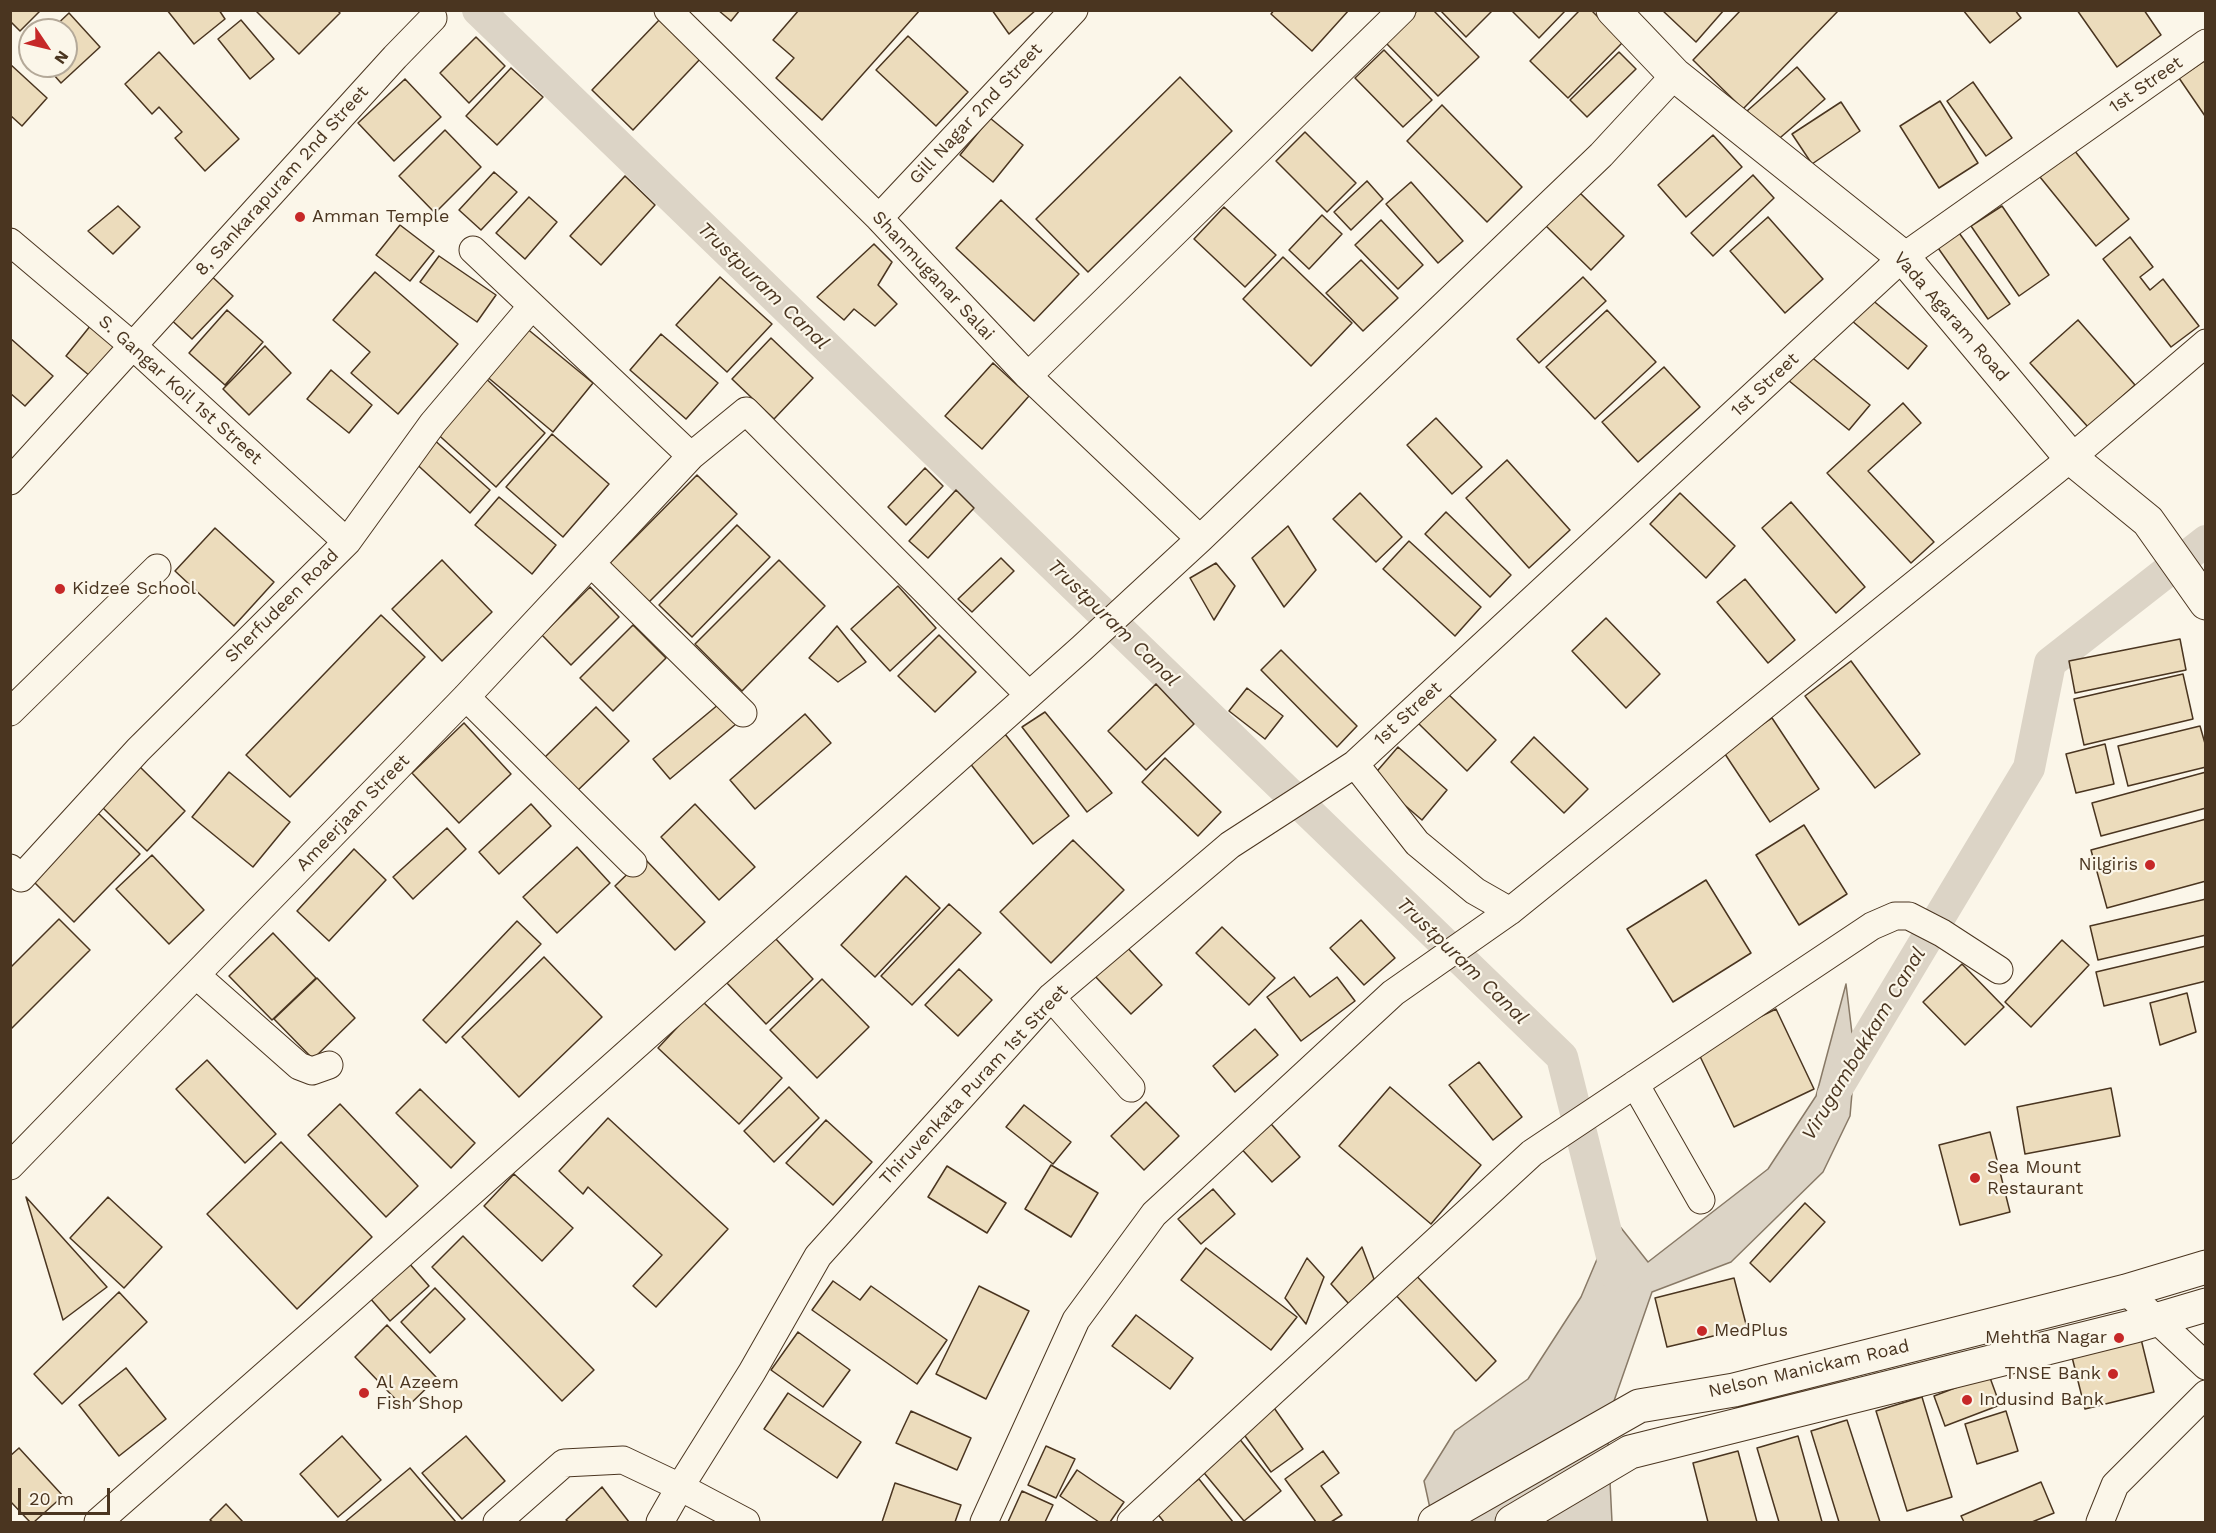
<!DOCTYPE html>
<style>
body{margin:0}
#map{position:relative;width:2216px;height:1533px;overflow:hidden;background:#fbf6e9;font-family:"Work Sans",sans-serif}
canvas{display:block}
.frame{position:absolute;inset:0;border:12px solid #4a3520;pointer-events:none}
.north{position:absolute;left:18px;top:18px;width:60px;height:60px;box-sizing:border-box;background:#fbf6e9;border:2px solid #b4a999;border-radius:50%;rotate:125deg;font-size:16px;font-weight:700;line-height:24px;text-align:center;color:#4a3520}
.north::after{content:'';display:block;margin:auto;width:21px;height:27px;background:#c62828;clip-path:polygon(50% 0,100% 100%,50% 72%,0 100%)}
.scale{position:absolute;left:18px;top:1488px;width:92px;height:27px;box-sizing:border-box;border:3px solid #4a3520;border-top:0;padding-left:8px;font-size:18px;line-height:21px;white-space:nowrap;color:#4a3520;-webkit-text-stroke:4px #fbf6e9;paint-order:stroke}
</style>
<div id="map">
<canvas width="2216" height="1533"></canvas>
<div class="frame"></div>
<div class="north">N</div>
<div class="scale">20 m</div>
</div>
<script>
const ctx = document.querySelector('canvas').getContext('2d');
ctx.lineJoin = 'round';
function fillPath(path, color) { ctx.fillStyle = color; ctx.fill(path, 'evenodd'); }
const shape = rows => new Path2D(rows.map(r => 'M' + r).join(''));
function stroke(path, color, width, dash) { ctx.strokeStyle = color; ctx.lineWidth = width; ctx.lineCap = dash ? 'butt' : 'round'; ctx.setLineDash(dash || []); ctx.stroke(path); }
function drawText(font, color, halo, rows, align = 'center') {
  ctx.font = font + ' "Work Sans",sans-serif'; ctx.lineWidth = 4.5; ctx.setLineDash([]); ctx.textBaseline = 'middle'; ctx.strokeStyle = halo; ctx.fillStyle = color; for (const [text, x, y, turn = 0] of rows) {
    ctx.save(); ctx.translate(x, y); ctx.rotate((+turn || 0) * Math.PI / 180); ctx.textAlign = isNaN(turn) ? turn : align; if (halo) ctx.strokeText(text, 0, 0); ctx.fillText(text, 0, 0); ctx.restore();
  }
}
const water = shape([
 [1846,984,1855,1058,1850,1116,1823,1172,1731,1262,1652,1292,1607,1421,1612,1522,1433,1522,1424,1481,1455,1431,1528,1379,1581,1297,1614,1219,1648,1262,1768,1169,1816,1096,1846,984]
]);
const canal = shape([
 [478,10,1562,1057,1617,1276],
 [1833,1095,2029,768,2050,663,2206,541]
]);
const building = shape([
 [10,10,41,10,20,31,10,21,10,10],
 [167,10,219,10,225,19,194,44,167,10],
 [255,10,337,10,340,13,299,54,255,10],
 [718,10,740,10,731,21,718,10],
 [799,10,920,10,822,120,776,78,794,58,773,40,799,10],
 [992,10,1036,10,1009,34,992,10],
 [1274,10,1349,10,1312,51,1271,14,1274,10],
 [1418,10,1433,10,1479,57,1438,96,1385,42,1418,10],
 [1440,10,1493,10,1466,37,1440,10],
 [1511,10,1566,10,1539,38,1511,10],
 [1580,10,1591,10,1623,42,1568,98,1530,61,1580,10],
 [1662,10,1724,10,1696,42,1662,10],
 [1741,10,1839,10,1743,109,1693,60,1741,10],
 [1963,10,2015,10,2021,18,1990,43,1963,10],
 [2077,10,2144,10,2161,35,2117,67,2077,10],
 [69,13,100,47,61,83,46,66,66,66,66,30,51,30,69,13],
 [661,18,702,57,633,130,592,90,661,18],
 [241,20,274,59,250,79,218,39,241,20],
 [908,36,968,92,936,126,876,70,908,36],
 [476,37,505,66,469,103,440,73,476,37],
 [1384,50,1432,100,1403,127,1355,78,1384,50],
 [159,52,239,139,205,171,175,138,182,132,159,107,152,114,125,84,159,52],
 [1619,52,1636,69,1587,117,1570,100,1619,52],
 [2206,60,2206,115,2205,116,2179,78,2206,60],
 [10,64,47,98,22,126,10,115,10,64],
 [1797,67,1825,99,1774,143,1747,111,1797,67],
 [511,68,543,97,497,145,466,116,511,68],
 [1180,77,1232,131,1088,272,1036,219,1180,77],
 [405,79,441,117,394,161,358,123,405,79],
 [1973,82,2012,138,1986,156,1947,101,1973,82],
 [1940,101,1978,163,1939,188,1900,126,1940,101],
 [1841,102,1860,131,1812,164,1792,134,1841,102],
 [1442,105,1522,187,1487,222,1407,141,1442,105],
 [990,118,1023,145,993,182,960,155,990,118],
 [445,130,481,167,435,213,399,176,445,130],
 [1305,132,1356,183,1327,212,1276,161,1305,132],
 [1713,135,1742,167,1686,217,1658,185,1713,135],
 [2074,150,2129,219,2096,246,2040,177,2074,150],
 [494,172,517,192,481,230,459,210,494,172],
 [1753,175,1774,198,1713,256,1691,233,1753,175],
 [625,176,655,205,601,265,570,236,625,176],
 [1367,181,1383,199,1351,230,1334,212,1367,181],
 [1411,182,1463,241,1438,263,1386,204,1411,182],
 [1580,193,1624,236,1591,270,1546,226,1580,193],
 [529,197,557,222,525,259,496,233,529,197],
 [1001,200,1079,274,1034,321,956,248,1001,200],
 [118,206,140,227,113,254,88,231,118,206],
 [2002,206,2049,275,2019,296,1971,226,2002,206],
 [1224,207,1276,255,1245,287,1194,239,1224,207],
 [1322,215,1342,234,1309,269,1289,250,1322,215],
 [1768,217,1823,279,1785,313,1730,251,1768,217],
 [1381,220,1423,265,1398,289,1355,245,1381,220],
 [400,225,434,251,410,281,376,255,400,225],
 [1957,230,2010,304,1988,319,1936,245,1957,230],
 [2130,237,2153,267,2140,277,2150,290,2163,279,2199,326,2171,347,2103,259,2130,237],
 [874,244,892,262,878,285,897,304,875,326,854,309,844,320,817,297,874,244],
 [439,256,496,295,477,322,420,282,439,256],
 [1283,257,1352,323,1311,366,1243,299,1283,257],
 [1361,260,1398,298,1363,331,1326,293,1361,260],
 [207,272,233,296,192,339,166,315,207,272],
 [375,272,458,344,398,414,351,373,370,352,333,320,375,272],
 [720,277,772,324,727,372,676,325,720,277],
 [1583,277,1606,301,1539,363,1517,339,1583,277],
 [1870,298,1927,346,1908,369,1851,320,1870,298],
 [227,310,263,342,225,385,189,353,227,310],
 [1607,310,1656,362,1595,419,1546,367,1607,310],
 [2078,320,2135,385,2088,427,2030,363,2078,320],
 [91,325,121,350,96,381,66,356,91,325],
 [525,327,593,383,553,432,485,375,525,327],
 [661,334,718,383,686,419,630,370,661,334],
 [10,338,53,376,25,406,10,393,10,338],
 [771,338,813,378,774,419,732,379,771,338],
 [265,346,291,373,249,415,223,389,265,346],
 [1809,355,1870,405,1849,430,1788,380,1809,355],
 [993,363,1029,396,982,449,945,416,993,363],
 [1664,367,1700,407,1638,462,1602,422,1664,367],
 [331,370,372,405,349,433,307,399,331,370],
 [482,375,545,433,496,487,432,429,482,375],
 [1903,403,1921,423,1868,471,1934,542,1911,563,1827,473,1903,403],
 [1436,418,1482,467,1452,494,1407,445,1436,418],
 [552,434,609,484,563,537,506,487,552,434],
 [431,437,490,490,470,513,411,459,431,437],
 [1507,460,1570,530,1529,568,1466,498,1507,460],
 [925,468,943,486,906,525,888,507,925,468],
 [697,475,737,514,645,606,606,567,697,475],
 [956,490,974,508,928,558,909,541,956,490],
 [1360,493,1402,537,1376,562,1333,519,1360,493],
 [1680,493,1735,546,1706,578,1650,524,1680,493],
 [499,497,556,545,532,574,475,525,499,497],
 [1791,502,1865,587,1836,613,1762,528,1791,502],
 [1446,512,1511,575,1490,597,1425,534,1446,512],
 [737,525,770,557,692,637,659,605,737,525],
 [1288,526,1316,570,1284,607,1252,558,1288,526],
 [215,528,274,582,234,626,175,571,215,528],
 [1409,541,1481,607,1455,636,1383,569,1409,541],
 [1001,558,1014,571,972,612,958,599,1001,558],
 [442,560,492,612,442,661,392,609,442,560],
 [779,560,825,606,742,691,695,644,779,560],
 [1216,563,1235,586,1214,620,1190,578,1216,563],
 [1745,579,1795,640,1768,663,1717,602,1745,579],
 [898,586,936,628,890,671,851,629,898,586],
 [590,587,619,617,571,665,542,635,590,587],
 [381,615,425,657,290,797,246,755,381,615],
 [1606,618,1660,674,1626,708,1572,651,1606,618],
 [633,625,666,658,613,711,580,678,633,625],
 [837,626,866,662,838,682,809,658,837,626],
 [939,635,976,672,935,712,898,676,939,635],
 [2180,639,2186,670,2075,693,2069,661,2180,639],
 [1281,650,1357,726,1337,747,1261,670,1281,650],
 [1851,661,1920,754,1875,788,1805,696,1851,661],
 [2183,674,2193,719,2084,745,2074,699,2183,674],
 [1156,684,1194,724,1146,770,1108,731,1156,684],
 [1247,688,1283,716,1265,739,1229,711,1247,688],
 [1447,693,1496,740,1467,771,1417,722,1447,693],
 [719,704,736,724,670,779,653,759,719,704],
 [596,707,629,741,576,792,543,759,596,707],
 [1045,712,1112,793,1087,812,1022,727,1045,712],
 [805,714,831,743,755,809,730,780,805,714],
 [1772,718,1819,789,1770,822,1723,751,1772,718],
 [464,723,511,774,459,823,412,773,464,723],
 [2200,726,2206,747,2206,767,2128,786,2118,746,2200,726],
 [1005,734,1069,816,1033,844,969,762,1005,734],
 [1534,737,1588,789,1564,813,1511,762,1534,737],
 [2105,744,2114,784,2076,793,2066,754,2105,744],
 [1398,747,1447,790,1422,820,1372,777,1398,747],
 [1165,758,1221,812,1198,836,1142,782,1165,758],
 [139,766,185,811,147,851,101,806,139,766],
 [229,772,290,822,253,867,192,817,229,772],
 [2206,772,2206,808,2101,836,2092,803,2206,772],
 [531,804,551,826,499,874,479,852,531,804],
 [695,804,755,867,719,900,661,837,695,804],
 [98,813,140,854,74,922,32,880,98,813],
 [2206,819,2206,881,2107,908,2091,850,2206,819],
 [1804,825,1847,894,1799,925,1756,855,1804,825],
 [447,828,466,849,413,899,393,877,447,828],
 [1073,840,1124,890,1051,963,1000,912,1073,840],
 [577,847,610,883,557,933,523,897,577,847],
 [354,849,386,880,329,941,297,911,354,849],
 [152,855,204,910,169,944,116,889,152,855],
 [644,858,705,922,675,950,615,886,644,858],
 [906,876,940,908,875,977,841,945,906,876],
 [1706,880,1751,953,1673,1002,1627,929,1706,880],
 [2206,899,2206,935,2098,960,2090,926,2206,899],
 [949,904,981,933,912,1005,881,976,949,904],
 [59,919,90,950,10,1030,10,968,59,919],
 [1361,920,1395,958,1364,985,1330,948,1361,920],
 [517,921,541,944,446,1043,423,1020,517,921],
 [1222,927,1275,978,1249,1005,1196,953,1222,927],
 [273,933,316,978,272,1020,229,976,273,933],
 [775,938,813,979,766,1024,727,983,775,938],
 [2062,940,2089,965,2031,1027,2005,1002,2062,940],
 [1124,944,1162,985,1131,1014,1092,973,1124,944],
 [2206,946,2206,981,2104,1006,2096,972,2206,946],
 [544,957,602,1017,519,1097,462,1037,544,957],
 [1962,964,2004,1007,1965,1045,1923,1002,1962,964],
 [959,969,992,1000,958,1036,925,1005,959,969],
 [1294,977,1310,997,1337,977,1355,1001,1301,1041,1267,997,1294,977],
 [317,978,355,1018,313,1059,274,1019,317,978],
 [822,979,869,1027,817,1078,770,1030,822,979],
 [2187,993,2196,1032,2160,1045,2150,1003,2187,993],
 [702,1001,782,1078,739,1124,658,1048,702,1001],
 [1776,1009,1814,1089,1734,1127,1696,1048,1776,1009],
 [1255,1029,1278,1055,1235,1092,1213,1066,1255,1029],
 [207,1060,276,1134,245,1163,176,1089,207,1060],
 [1479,1062,1522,1117,1493,1140,1449,1085,1479,1062],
 [789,1087,819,1118,774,1162,744,1131,789,1087],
 [1390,1087,1481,1165,1431,1224,1339,1146,1390,1087],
 [2111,1088,2120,1136,2025,1154,2017,1107,2111,1088],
 [420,1089,475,1143,451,1168,396,1113,420,1089],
 [1146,1102,1179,1136,1144,1170,1111,1136,1146,1102],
 [340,1104,418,1186,386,1217,308,1135,340,1104],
 [1024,1105,1071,1142,1053,1164,1006,1127,1024,1105],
 [1265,1117,1300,1157,1272,1182,1236,1143,1265,1117],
 [608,1118,728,1229,656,1307,633,1286,662,1255,588,1187,583,1194,559,1171,608,1118],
 [826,1120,872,1162,833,1205,786,1163,826,1120],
 [1990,1132,2010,1212,1960,1225,1939,1145,1990,1132],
 [281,1142,372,1237,297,1309,207,1214,281,1142],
 [1051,1165,1098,1193,1071,1237,1025,1209,1051,1165],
 [947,1166,1006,1203,987,1233,928,1197,947,1166],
 [514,1174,573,1228,542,1261,484,1206,514,1174],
 [1213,1189,1235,1214,1201,1244,1178,1219,1213,1189],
 [26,1197,107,1287,63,1320,26,1197],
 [108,1197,162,1247,124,1288,70,1238,108,1197],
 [1805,1203,1825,1222,1770,1282,1750,1263,1805,1203],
 [463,1236,594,1370,562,1401,432,1267,463,1236],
 [1362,1247,1374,1279,1349,1304,1331,1284,1362,1247],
 [1206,1248,1297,1317,1271,1350,1181,1280,1206,1248],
 [1307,1258,1324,1277,1306,1324,1285,1298,1307,1258],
 [408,1262,429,1286,390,1321,369,1297,408,1262],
 [1411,1270,1496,1361,1476,1381,1391,1290,1411,1270],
 [1734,1278,1747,1328,1667,1347,1655,1298,1734,1278],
 [833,1281,860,1300,871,1286,947,1340,917,1384,812,1310,833,1281],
 [979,1286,1029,1311,986,1399,936,1374,979,1286],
 [435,1288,465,1319,430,1353,401,1322,435,1288],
 [119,1292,147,1322,62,1404,34,1374,119,1292],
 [1136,1315,1193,1358,1170,1389,1112,1346,1136,1315],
 [387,1325,437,1378,405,1409,355,1357,387,1325],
 [798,1332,850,1370,823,1407,771,1370,798,1332],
 [2141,1339,2154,1392,2085,1409,2072,1357,2141,1339],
 [126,1368,166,1419,119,1456,79,1405,126,1368],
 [1989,1375,2000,1405,1945,1426,1934,1396,1989,1375],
 [788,1393,861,1442,837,1478,764,1429,788,1393],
 [1922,1397,1952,1497,1907,1511,1876,1411,1922,1397],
 [1272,1405,1303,1449,1271,1472,1240,1429,1272,1405],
 [911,1411,971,1438,957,1470,896,1443,911,1411],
 [2006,1411,2018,1451,1977,1464,1965,1424,2006,1411],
 [1847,1420,1880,1522,1839,1522,1811,1431,1847,1420],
 [342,1436,381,1480,338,1517,300,1474,342,1436],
 [466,1436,505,1481,462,1519,422,1473,466,1436],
 [1798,1436,1822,1522,1779,1522,1757,1448,1798,1436],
 [1238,1437,1281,1491,1244,1521,1200,1468,1238,1437],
 [1046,1446,1075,1459,1056,1498,1028,1485,1046,1446],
 [19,1448,63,1496,34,1522,30,1522,10,1501,10,1456,19,1448],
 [1323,1451,1339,1473,1321,1486,1342,1515,1331,1522,1316,1522,1285,1479,1323,1451],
 [1738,1451,1757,1522,1708,1522,1693,1463,1738,1451],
 [410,1468,456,1522,345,1522,410,1468],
 [1077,1470,1124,1502,1110,1522,1099,1522,1060,1496,1077,1470],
 [1199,1479,1233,1522,1164,1522,1156,1512,1199,1479],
 [2041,1482,2054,1513,2032,1522,1964,1522,1961,1516,2041,1482],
 [895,1483,961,1505,955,1522,882,1522,895,1483],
 [602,1487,629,1522,569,1522,566,1520,602,1487],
 [1022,1491,1053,1505,1045,1522,1008,1522,1022,1491],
 [226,1504,243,1522,213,1522,210,1520,226,1504]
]);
const street = shape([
 [668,10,879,218,1028,376,1200,539],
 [879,218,1074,10],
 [10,242,133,346,347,542],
 [473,250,691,456],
 [1028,376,1402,10],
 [10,481,395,57,433,18],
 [591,563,743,713],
 [466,697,633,863],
 [10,712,157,568],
 [1355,764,1417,843,1475,891,1510,911],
 [10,868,21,878,138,750,347,542,433,423,532,306],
 [196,975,299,1066,312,1071,329,1065],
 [1051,997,1131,1088],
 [1635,1084,1701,1200],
 [10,1166,466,697,691,456,746,411,1029,695],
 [2126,1291,2206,1366],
 [98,1522,338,1311,1082,648,1200,539,1601,155,1675,75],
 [497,1522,564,1463,623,1460,680,1487,746,1522],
 [660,1522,680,1487,752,1372,818,1256,1051,997,1230,845,1355,764,1903,257,2206,43],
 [984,1522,1076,1320,1154,1214,1393,993,1510,911,2071,458,2206,343],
 [1131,1522,1532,1153,1872,926,1895,916,1909,916,1942,933,1999,970],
 [2100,1522,2115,1485,2206,1394]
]);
const secondary = shape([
 [1613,10,1675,75,1903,257,2071,458,2148,521,2206,603],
 [1435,1522,1639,1406,1734,1390,2126,1291,2206,1267],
 [1512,1522,1630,1452,2135,1326,2206,1305]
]);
const markers = [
 [300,217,6,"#c62828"],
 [60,589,6,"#c62828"],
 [2150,865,6,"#c62828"],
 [1975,1178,6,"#c62828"],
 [1702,1331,6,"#c62828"],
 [2119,1338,6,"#c62828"],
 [2113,1374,6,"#c62828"],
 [364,1393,6,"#c62828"],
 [1967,1400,6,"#c62828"]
];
const streetNames = [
 ["1st Street",2146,85,-35],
 ["Gill Nagar 2nd Street",976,114,-47],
 ["8, Sankarapuram 2nd Street",282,181,-48],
 ["Shanmuganar Salai",933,276,47],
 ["Vada Agaram Road",1951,317,49],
 ["1st Street",1765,385,-43],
 ["S. Gangar Koil 1st Street",180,390,42],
 ["Sherfudeen Road",282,606,-45],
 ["1st Street",1408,714,-43],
 ["Ameerjaan Street",353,813,-46],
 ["Thiruvenkata Puram 1st Street",974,1085,-47],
 ["Nelson Manickam Road",1809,1369,-13]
];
const poiNames = [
 ["Amman Temple",312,217],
 ["Kidzee School",72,589],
 ["Nilgiris",2138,865,"right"],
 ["Sea Mount",1987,1168],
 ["Restaurant",1987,1189],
 ["MedPlus",1714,1331],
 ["Mehtha Nagar",2107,1338,"right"],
 ["TNSE Bank",2101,1374,"right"],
 ["Al Azeem",376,1383],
 ["Fish Shop",376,1404],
 ["Indusind Bank",1979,1400]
];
const waterNames = [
 ["Trustpuram Canal",763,286,44],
 ["Trustpuram Canal",1113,623,44],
 ["Trustpuram Canal",1462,961,44],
 ["Virugambakkam Canal",1864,1044,-59]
];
fillPath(water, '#dcd4c6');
stroke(water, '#887966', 1.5);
stroke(canal, '#dcd4c6', 32);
fillPath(building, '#ecdcbc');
stroke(building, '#4a3520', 1.5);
stroke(street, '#4a3520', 29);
stroke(secondary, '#4a3520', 35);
stroke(street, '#fbf6e9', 27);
stroke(secondary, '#fbf6e9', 33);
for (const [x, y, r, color] of markers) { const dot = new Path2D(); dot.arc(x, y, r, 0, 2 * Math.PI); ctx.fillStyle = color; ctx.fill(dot); stroke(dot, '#fbf6e9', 2); }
drawText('18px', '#4a3520', '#fbf6e9', streetNames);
drawText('18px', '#4a3520', '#fbf6e9', poiNames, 'left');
drawText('italic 20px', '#4a3520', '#fbf6e9', waterNames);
</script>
